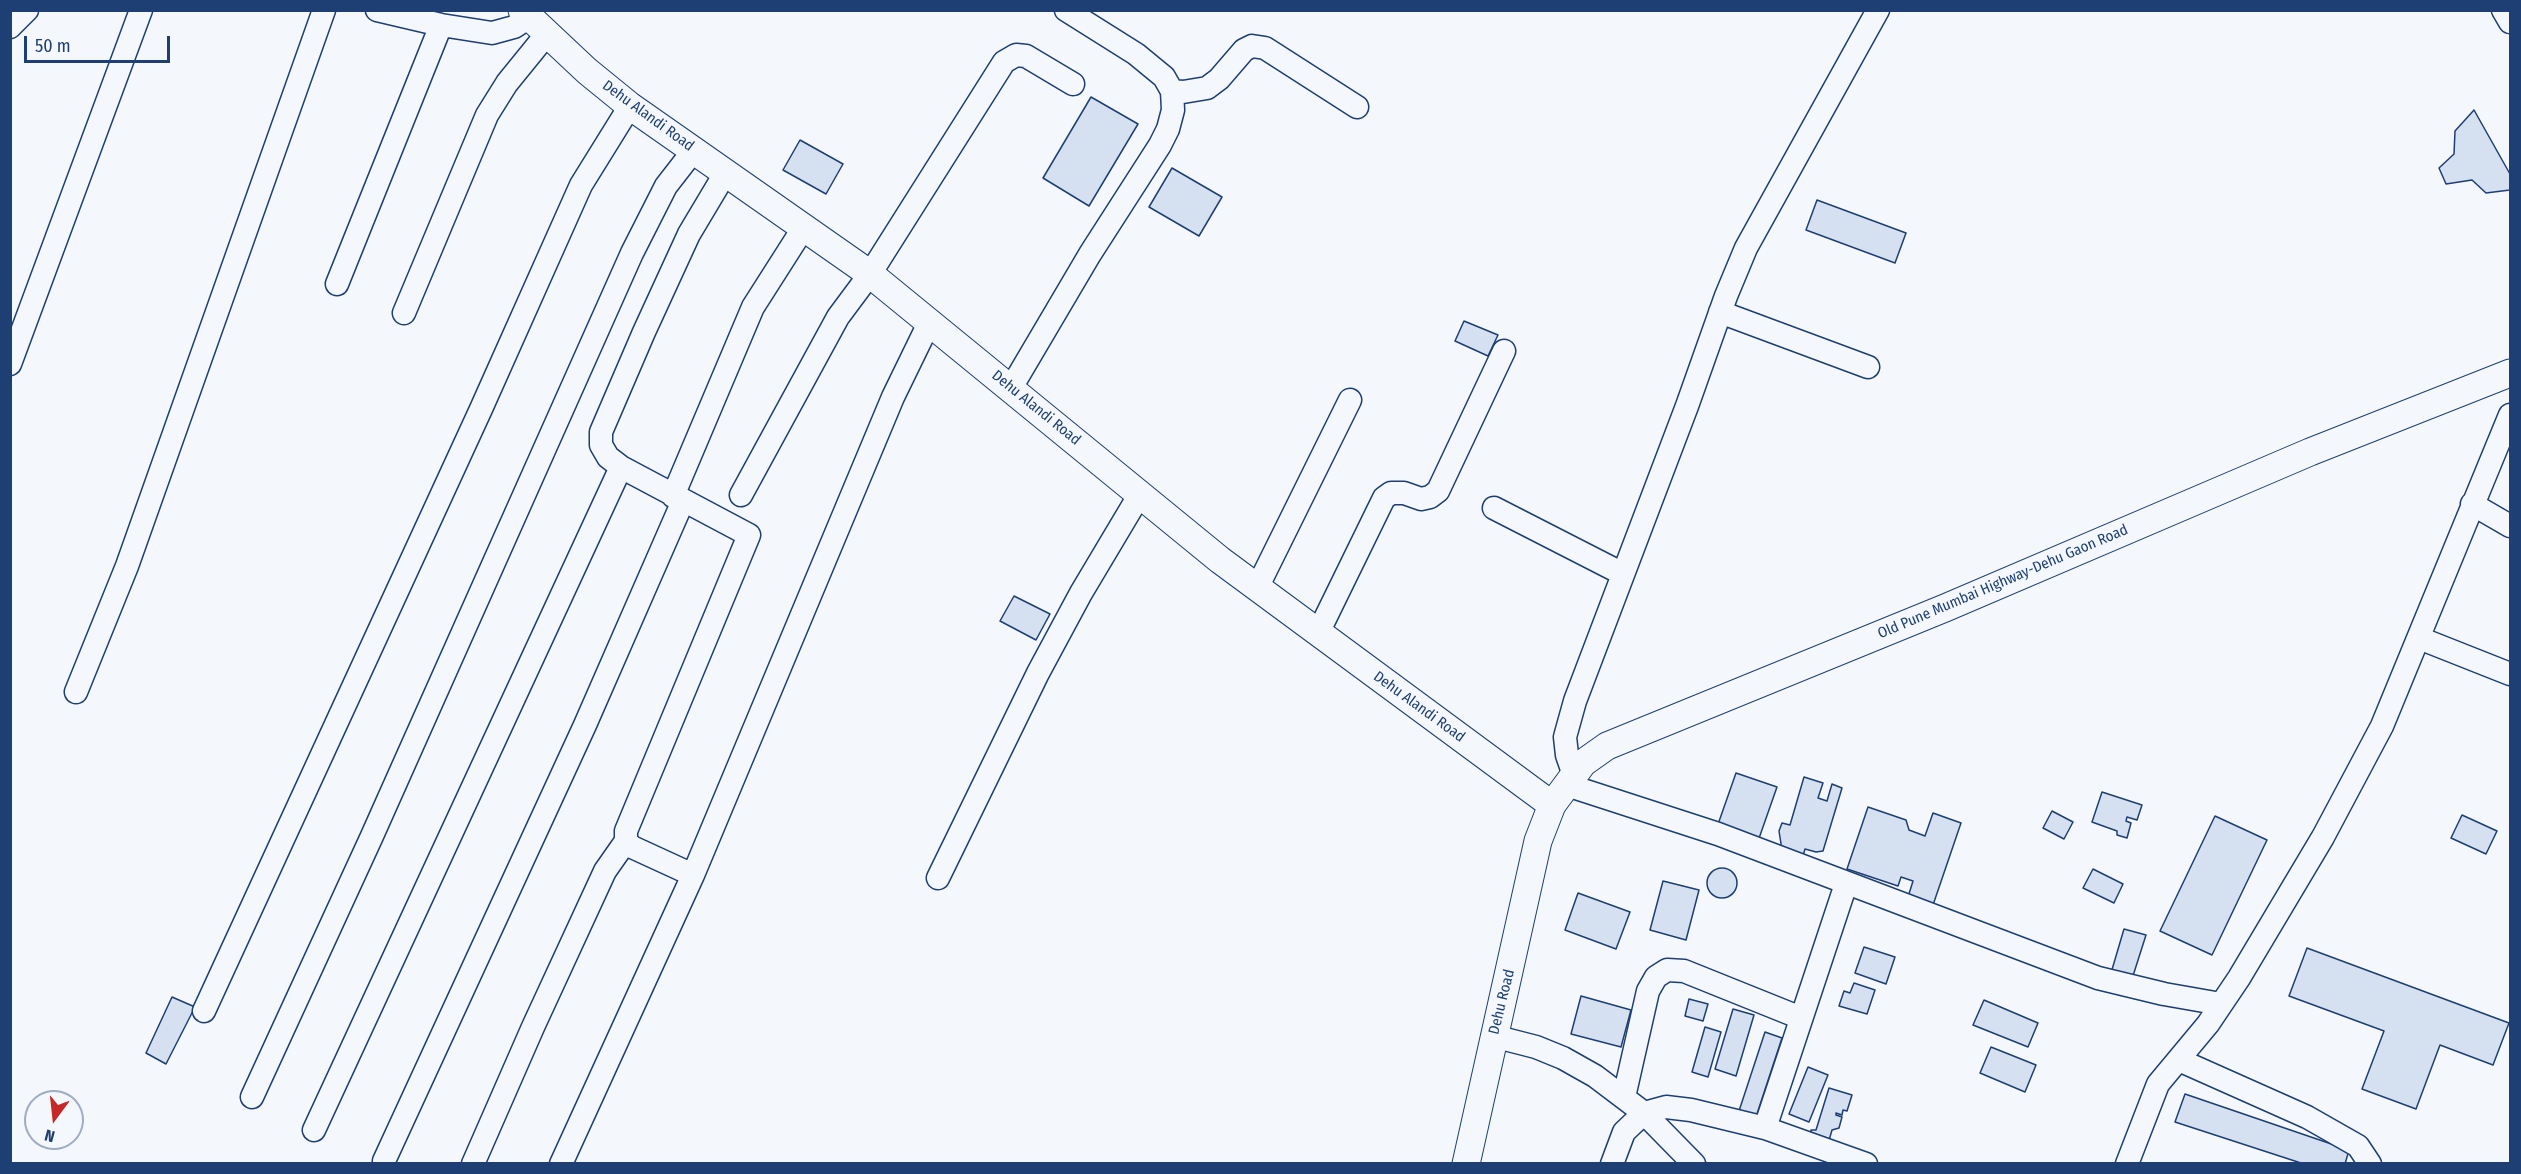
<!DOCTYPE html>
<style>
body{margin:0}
#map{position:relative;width:2521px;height:1174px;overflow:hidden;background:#f4f7fb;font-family:"Fira Sans Condensed",sans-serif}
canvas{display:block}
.frame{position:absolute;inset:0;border:12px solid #1d3f73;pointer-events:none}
.north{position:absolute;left:24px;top:1090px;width:60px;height:60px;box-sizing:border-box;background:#f4f7fb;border:2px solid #9eadc5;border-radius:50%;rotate:195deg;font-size:16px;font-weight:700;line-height:24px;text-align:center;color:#1d3f73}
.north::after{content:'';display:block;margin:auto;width:21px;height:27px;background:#c62828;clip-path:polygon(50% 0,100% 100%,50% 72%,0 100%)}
.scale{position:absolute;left:24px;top:36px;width:146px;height:27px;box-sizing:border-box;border:3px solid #1d3f73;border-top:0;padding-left:8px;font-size:18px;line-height:21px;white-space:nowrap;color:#1d3f73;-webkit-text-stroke:4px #f4f7fb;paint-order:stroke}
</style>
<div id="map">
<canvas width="2521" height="1174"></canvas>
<div class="frame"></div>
<div class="north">N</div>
<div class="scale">50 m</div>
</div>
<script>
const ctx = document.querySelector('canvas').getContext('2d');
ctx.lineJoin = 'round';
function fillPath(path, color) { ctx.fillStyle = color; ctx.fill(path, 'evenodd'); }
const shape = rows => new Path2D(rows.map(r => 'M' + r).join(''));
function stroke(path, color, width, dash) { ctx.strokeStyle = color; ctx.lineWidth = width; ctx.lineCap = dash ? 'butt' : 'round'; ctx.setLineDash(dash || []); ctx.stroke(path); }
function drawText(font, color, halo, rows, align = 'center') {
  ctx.font = font + ' "Fira Sans Condensed",sans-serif'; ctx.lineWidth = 4.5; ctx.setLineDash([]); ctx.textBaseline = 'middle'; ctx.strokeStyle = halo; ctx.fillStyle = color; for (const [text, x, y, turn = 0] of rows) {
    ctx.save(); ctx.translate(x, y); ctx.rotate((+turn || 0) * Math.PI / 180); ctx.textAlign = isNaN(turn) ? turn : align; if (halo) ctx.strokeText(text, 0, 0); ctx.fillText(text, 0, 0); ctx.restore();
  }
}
const building = shape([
 [1091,97,1138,124,1089,206,1043,178,1091,97],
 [2474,110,2510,174,2510,190,2486,193,2472,180,2446,184,2439,168,2454,154,2455,131,2474,110],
 [800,140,843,164,826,194,783,170,800,140],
 [1172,168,1222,197,1199,236,1149,207,1172,168],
 [1817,200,1906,233,1895,263,1806,230,1817,200],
 [1464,321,1498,335,1488,356,1455,341,1464,321],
 [1014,596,1050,614,1036,640,1000,621,1014,596],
 [1736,773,1777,787,1757,844,1716,830,1736,773],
 [1804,777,1823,783,1818,798,1827,801,1832,784,1842,788,1823,851,1816,852,1805,849,1803,856,1782,850,1779,831,1782,823,1790,825,1804,777],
 [2102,792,2142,805,2137,820,2127,817,2126,821,2131,823,2127,838,2117,835,2117,831,2092,822,2102,792],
 [1868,807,1906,820,1909,830,1925,836,1933,813,1961,823,1933,905,1908,897,1913,881,1901,877,1898,886,1847,869,1868,807],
 [2052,811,2073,822,2064,839,2043,828,2052,811],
 [2462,815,2497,831,2486,854,2451,838,2462,815],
 [2215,816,2267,840,2212,955,2160,931,2215,816],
 '1707 883a15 15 0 1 1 30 0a15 15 0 1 1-30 0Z',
 [2093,869,2123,884,2114,903,2083,888,2093,869],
 [1663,881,1699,890,1686,940,1650,930,1663,881],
 [1578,893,1630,912,1616,949,1565,930,1578,893],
 [2124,929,2146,935,2132,979,2111,973,2124,929],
 [1864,947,1895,957,1886,984,1855,973,1864,947],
 [2307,948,2509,1023,2493,1065,2440,1045,2416,1109,2362,1089,2384,1031,2289,996,2307,948],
 [1854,983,1875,990,1867,1014,1839,1006,1844,991,1850,993,1854,983],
 [1581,996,1631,1010,1621,1047,1571,1034,1581,996],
 [172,997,195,1007,166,1064,146,1053,172,997],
 [1689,999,1708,1004,1703,1021,1685,1016,1689,999],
 [1984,1000,2038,1023,2028,1047,1973,1025,1984,1000],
 [1733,1009,1754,1015,1736,1076,1715,1069,1733,1009],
 [1705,1027,1721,1032,1708,1077,1692,1072,1705,1027],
 [1765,1032,1782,1038,1756,1117,1739,1111,1765,1032],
 [1991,1047,2036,1065,2025,1092,1980,1073,1991,1047],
 [1808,1067,1828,1075,1809,1122,1789,1114,1808,1067],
 [1829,1088,1852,1095,1847,1111,1843,1110,1842,1115,1836,1113,1836,1115,1842,1117,1839,1128,1832,1130,1828,1144,1811,1135,1811,1130,1816,1130,1829,1088],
 [2185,1094,2349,1150,2345,1164,2304,1164,2175,1122,2185,1094]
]);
const minor = shape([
 [377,10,441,25,492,33,514,27,528,18],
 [2503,10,2510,22],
 [10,27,27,10],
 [1172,91,1183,92,1207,88,1219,79,1244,50,1252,46,1265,48,1357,107],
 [337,284,441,25],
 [1720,312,1868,367],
 [404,313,487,115,507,83,546,35],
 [10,364,141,10],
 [1011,388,1090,254,1160,145,1168,129,1173,110,1172,91,1164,77,1136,54,1066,10],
 [741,495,838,317,870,274,1004,62,1016,55,1026,56,1073,84],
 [673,496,753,307,804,227],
 [2472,504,2510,526],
 [1494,508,1623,574],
 [1257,588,1350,400],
 [1318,633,1384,498,1391,493,1404,493,1421,499,1430,497,1438,491,1504,351],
 [2419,638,2510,674],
 [76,692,127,566,324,10],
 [1574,775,1567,755,1565,737,1575,701,1687,406,1726,296,1746,248,1878,10],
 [1567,785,1718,834,2098,978,2164,994,2221,1004],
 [693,875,632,847,626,841,626,831,749,535,621,467,608,457,601,445,601,432,644,332,689,234,726,172],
 [938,878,1038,673,1081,593,1140,494],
 [204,1011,481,409,581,185,630,106],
 [1493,1036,1536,1047,1563,1058,1595,1076,1644,1113,1694,1164],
 [2179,1060,2307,1117,2358,1146,2370,1164],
 [252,1097,372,836,632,253,666,186,694,150],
 [1624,1097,1648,991,1656,977,1667,970,1684,971,1801,1018],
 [1765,1128,1846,884],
 [314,1130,621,467],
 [384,1161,585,725,683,501],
 [473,1164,533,1027,605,871,626,841],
 [561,1164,693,875,893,397,929,323],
 [1612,1164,1624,1132,1644,1113,1666,1107,1691,1110,1765,1128,1866,1164],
 [2127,1164,2158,1084,2208,1024,2239,978,2323,837,2382,726,2510,415]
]);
const major = shape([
 [522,10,587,71,630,106,870,274,1220,560,1552,805],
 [1466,1164,1538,841,1552,805,1583,763,1607,746,1945,608,2310,452,2510,373]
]);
const streetNames = [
 ["Dehu Alandi Road",648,116,36],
 ["Dehu Alandi Road",1036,408,39],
 ["Old Pune Mumbai Highway-Dehu Gaon Road",2003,582,-23],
 ["Dehu Alandi Road",1419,707,36],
 ["Dehu Road",1502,1002,-76]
];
fillPath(building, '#d5e0f0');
stroke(building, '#1d3f73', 1.5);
stroke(minor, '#1d3f73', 25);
stroke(major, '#1d3f73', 29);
stroke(minor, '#f4f7fb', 22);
stroke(major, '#f4f7fb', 27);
drawText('15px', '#1d3f73', '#f4f7fb', streetNames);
</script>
